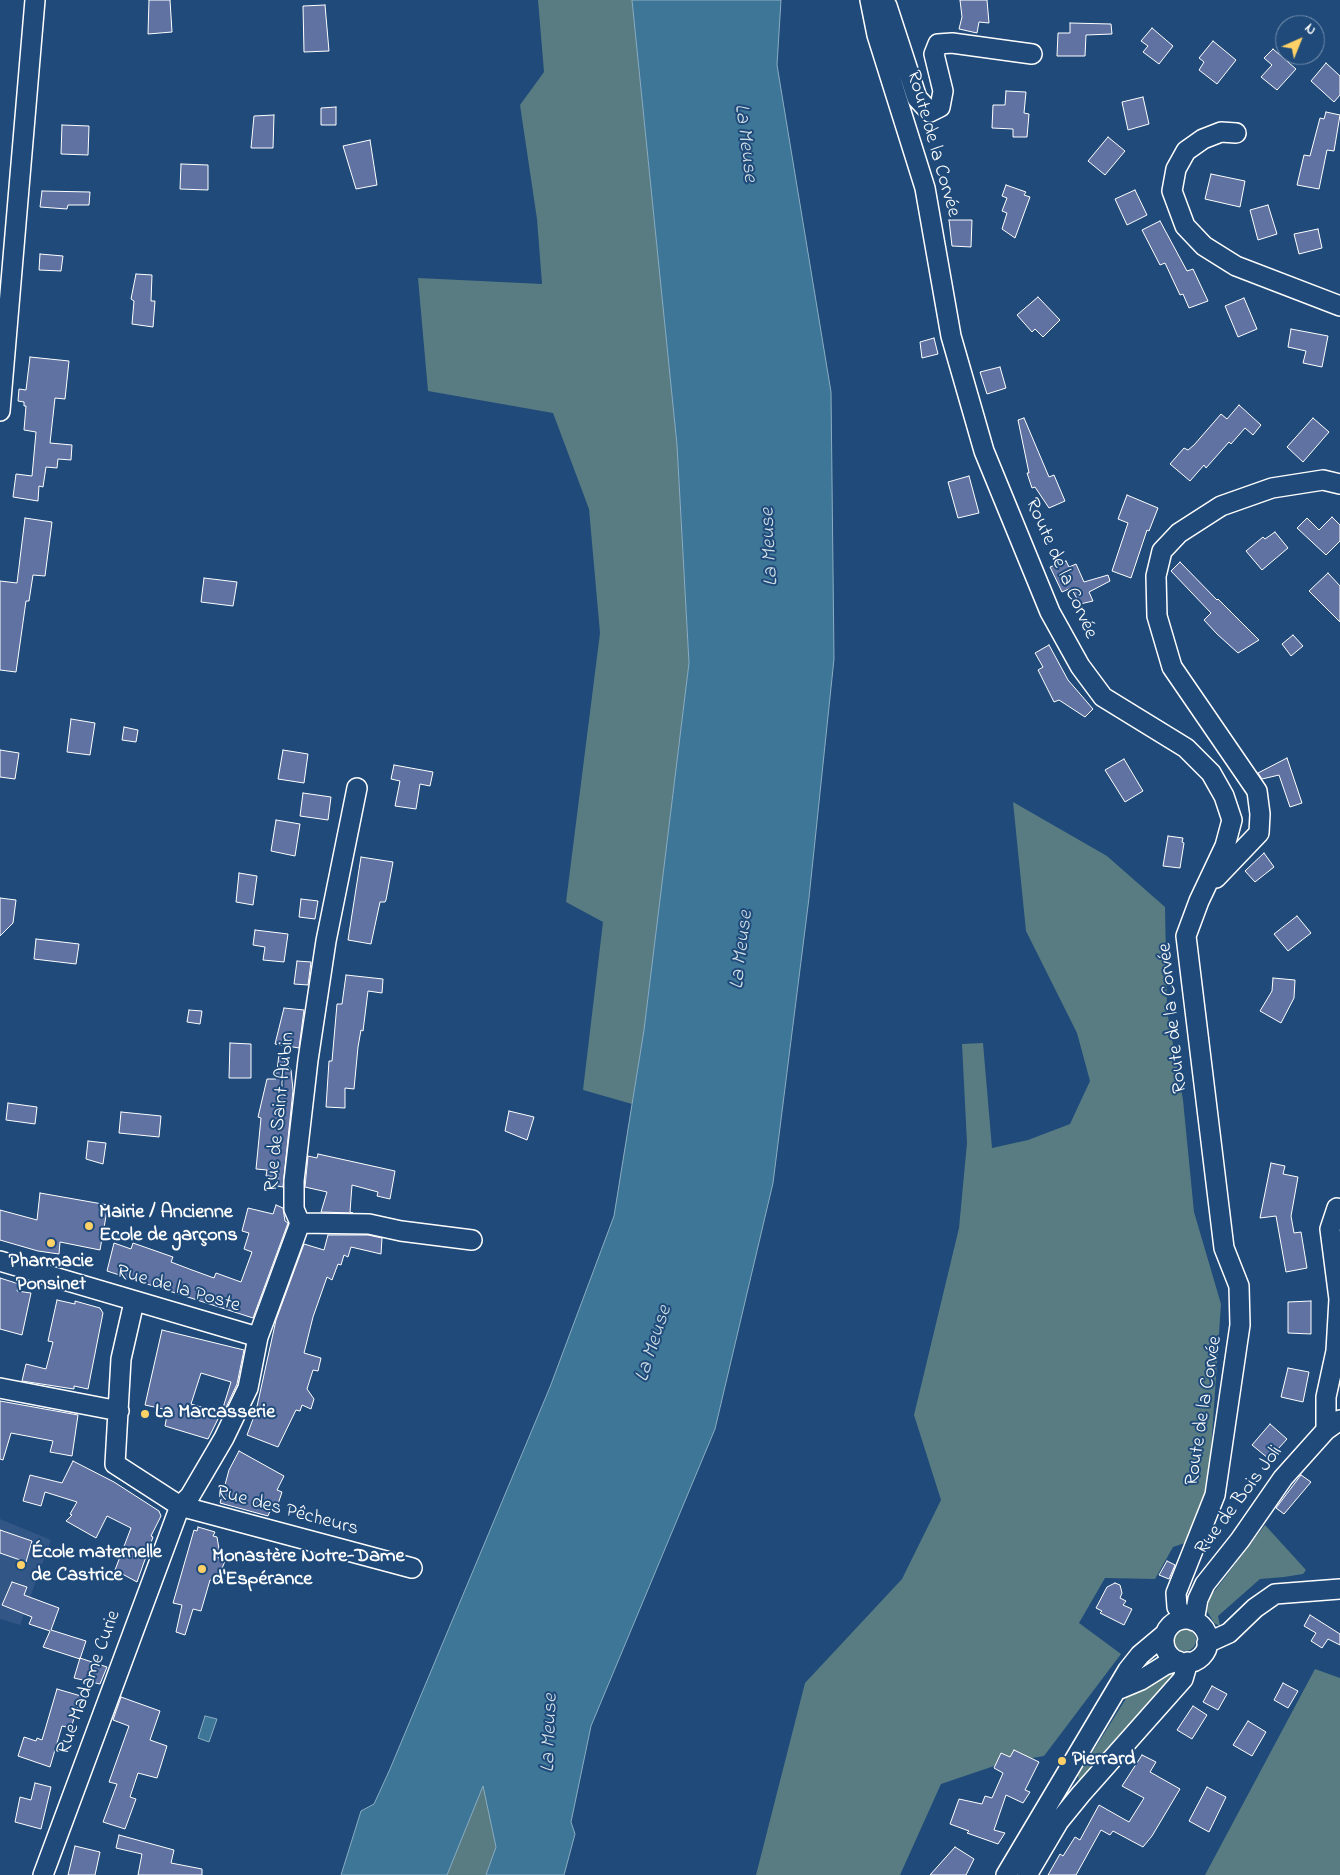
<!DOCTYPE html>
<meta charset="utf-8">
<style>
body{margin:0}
#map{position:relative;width:1340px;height:1875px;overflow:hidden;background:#1f4a7a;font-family:"Indie Flower",sans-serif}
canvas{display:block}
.north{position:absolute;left:1275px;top:15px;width:50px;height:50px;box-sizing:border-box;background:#1f4a7a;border:1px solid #7992af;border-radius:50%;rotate:44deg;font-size:14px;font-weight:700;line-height:20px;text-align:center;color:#fff}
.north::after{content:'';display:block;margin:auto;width:18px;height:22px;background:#ffd166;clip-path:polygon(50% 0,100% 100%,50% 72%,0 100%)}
</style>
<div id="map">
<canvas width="1340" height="1875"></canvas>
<div class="north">N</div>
</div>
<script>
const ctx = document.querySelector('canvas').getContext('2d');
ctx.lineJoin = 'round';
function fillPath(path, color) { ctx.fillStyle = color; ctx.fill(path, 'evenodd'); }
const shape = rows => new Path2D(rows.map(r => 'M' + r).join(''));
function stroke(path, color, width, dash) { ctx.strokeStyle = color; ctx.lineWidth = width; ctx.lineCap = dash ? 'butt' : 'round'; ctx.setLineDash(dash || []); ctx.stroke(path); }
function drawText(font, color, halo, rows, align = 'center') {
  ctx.font = font + ' "Indie Flower",sans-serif'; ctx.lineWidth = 4; ctx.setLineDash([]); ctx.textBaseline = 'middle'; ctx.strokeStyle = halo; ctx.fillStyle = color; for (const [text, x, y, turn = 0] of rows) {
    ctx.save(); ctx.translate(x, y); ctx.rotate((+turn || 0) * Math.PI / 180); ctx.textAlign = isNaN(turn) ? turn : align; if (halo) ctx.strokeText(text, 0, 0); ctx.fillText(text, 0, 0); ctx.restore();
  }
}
const built = shape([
 [0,1519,51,1540,20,1625,0,1619]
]);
const green = shape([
 [538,0,632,0,677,445,689,663,644,1030,632,1104,583,1090,603,922,566,902,600,633,589,509,553,413,428,391,418,278,542,284,537,219,520,105,544,72],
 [1013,802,1107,856,1165,907,1167,1011,1183,1100,1194,1212,1221,1304,1208,1494,1188,1542,1173,1547,1155,1579,1105,1578,1079,1623,1121,1654,1044,1756,1003,1763,941,1784,900,1875,756,1875,805,1683,902,1579,941,1500,914,1415,959,1228,967,1143,962,1044,983,1043,992,1148,1028,1140,1070,1124,1090,1081,1077,1033,1026,931],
 [1265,1525,1306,1570,1303,1574,1284,1577,1260,1579,1218,1616,1220,1626,1214,1623,1207,1611,1210,1597],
 '1174 1640a11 11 0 1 1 22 0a11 11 0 1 1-22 0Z',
 [1315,1669,1340,1678,1340,1875,1205,1875],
 [1164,1671,1174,1674,1177,1678,1096,1768,1079,1782,1078,1775,1127,1697],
 [483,1785,496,1847,486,1875,447,1875]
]);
const water = shape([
 [632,0,781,0,777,65,831,392,834,659,809,898,773,1183,715,1429,591,1726,571,1822,575,1834,564,1875,486,1875,496,1847,483,1786,447,1875,341,1875,361,1811,374,1804,390,1769,550,1387,614,1216,644,1030,689,663,677,445,632,0],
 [205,1716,217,1719,209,1742,198,1738,205,1716]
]);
const building = shape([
 [149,0,170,0,172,32,148,34,149,0],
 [960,0,987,0,989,23,979,22,977,33,959,29,962,17,960,0],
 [325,5,329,51,304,52,303,6,325,5],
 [1070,23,1111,24,1112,34,1086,35,1085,56,1057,56,1058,33,1070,33,1070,23],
 [1152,28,1173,46,1159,64,1143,52,1148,46,1141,41,1152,28],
 [1213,41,1236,60,1217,84,1199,70,1204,62,1199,58,1213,41],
 [1273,49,1296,69,1277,90,1261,77,1272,65,1264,58,1273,49],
 [1326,63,1340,76,1340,95,1334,102,1311,81,1326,63],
 [1006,91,1026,92,1024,113,1029,114,1027,137,1013,137,1013,129,992,128,993,105,1005,105,1006,91],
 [1143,97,1149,124,1128,130,1122,102,1143,97],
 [336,107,336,125,321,125,321,108,336,107],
 [1326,112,1340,115,1334,151,1327,150,1319,189,1297,185,1304,155,1310,156,1320,118,1324,119,1326,112],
 [274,115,273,148,251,148,254,116,274,115],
 [62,125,89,126,88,155,61,154,62,125],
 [1108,137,1125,151,1105,175,1088,161,1108,137],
 [370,140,377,185,356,189,343,146,370,140],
 [181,164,208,165,208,190,180,189,181,164],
 [1211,174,1245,181,1240,207,1205,199,1211,174],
 [1006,185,1026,192,1024,195,1030,197,1015,238,1002,229,1007,213,1002,211,1007,198,1002,196,1006,185],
 [1135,190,1147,215,1127,225,1115,199,1135,190],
 [42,191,90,192,89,205,68,205,67,209,40,207,42,191],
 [1268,205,1277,234,1258,240,1250,210,1268,205],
 [949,220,972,220,971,247,952,246,949,220],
 [1160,221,1187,271,1193,269,1208,301,1189,308,1183,294,1180,295,1165,263,1160,265,1142,230,1160,221],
 [1318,229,1322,248,1299,254,1294,234,1318,229],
 [40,254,63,256,61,271,39,270,40,254],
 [136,274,152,275,151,301,155,301,153,327,132,324,134,301,131,299,136,274],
 [1038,297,1060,320,1043,337,1035,329,1032,332,1017,315,1038,297],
 [1244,298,1257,329,1238,337,1225,306,1244,298],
 [1291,329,1328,336,1322,367,1303,363,1306,351,1288,347,1291,329],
 [934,338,938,354,922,358,920,342,934,338],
 [30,357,69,361,65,399,55,398,50,443,72,445,71,460,58,459,57,468,46,467,43,487,39,486,38,501,13,497,16,474,32,476,36,432,24,430,26,406,24,406,24,402,18,401,19,389,26,390,30,357],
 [1000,367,1006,388,987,394,980,372,1000,367],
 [1239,405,1261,425,1253,435,1245,428,1231,444,1229,442,1206,468,1204,465,1190,481,1170,464,1184,448,1188,450,1194,445,1221,414,1227,419,1239,405],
 [1024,418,1049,477,1054,475,1065,501,1049,508,1035,487,1032,488,1027,473,1029,473,1018,420,1024,418],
 [1313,418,1329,432,1303,462,1287,447,1313,418],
 [969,476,979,513,958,518,948,482,969,476],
 [1127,495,1158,508,1149,531,1147,530,1131,578,1112,571,1128,523,1118,519,1127,495],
 [1332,517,1340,525,1340,541,1326,555,1297,528,1307,518,1319,530,1332,517],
 [25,518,52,522,45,576,33,575,29,601,26,601,16,672,0,670,0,581,17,583,25,518],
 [1275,532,1288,548,1262,570,1246,551,1263,537,1265,539,1275,532],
 [1066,561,1069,567,1076,564,1084,582,1108,575,1110,581,1089,592,1093,601,1080,604,1071,588,1062,592,1050,567,1066,561],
 [1180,562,1217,600,1218,599,1259,640,1238,653,1217,634,1204,620,1211,613,1171,571,1180,562],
 [1328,573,1340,586,1340,622,1309,591,1328,573],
 [204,578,237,582,233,606,201,602,204,578],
 [1293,635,1303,646,1291,656,1282,644,1293,635],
 [1049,645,1068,680,1093,709,1085,717,1059,700,1054,702,1038,670,1043,667,1035,653,1049,645],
 [71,719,95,723,90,755,67,752,71,719],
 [124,727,138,730,136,742,122,740,124,727],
 [0,750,19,753,15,779,0,777,0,750],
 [283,750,308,754,304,783,278,779,283,750],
 [1287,758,1302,803,1290,807,1279,775,1262,779,1258,773,1287,758],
 [1124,759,1143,791,1125,802,1105,770,1124,759],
 [394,765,433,772,430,786,420,784,416,809,395,806,400,781,391,779,394,765],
 [303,793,331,797,328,820,300,816,303,793],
 [276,820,300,824,295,856,271,851,276,820],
 [1168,836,1183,838,1182,842,1184,843,1180,868,1163,866,1168,836],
 [1264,853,1274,867,1255,882,1245,871,1264,853],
 [361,857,393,862,386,900,385,902,380,902,371,944,348,940,361,857],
 [239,873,257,876,253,905,236,902,239,873],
 [0,898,16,900,13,923,0,936,0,898],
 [301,899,318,901,315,919,299,917,301,899],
 [1297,916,1311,933,1288,951,1274,934,1297,916],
 [255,930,288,934,284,962,263,960,265,947,253,945,255,930],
 [36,939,79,944,76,964,34,959,36,939],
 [297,961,311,962,308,985,294,984,297,961],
 [346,975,383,979,382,993,368,991,363,1031,361,1030,358,1047,354,1089,345,1088,345,1108,326,1107,329,1061,332,1061,337,1004,342,1004,346,975],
 [1273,978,1295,980,1294,998,1281,1023,1260,1011,1272,991,1273,978],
 [284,1008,304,1010,299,1048,275,1044,284,1008],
 [189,1010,202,1011,200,1024,187,1022,189,1010],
 [230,1043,251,1044,251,1078,229,1078,230,1043],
 [279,1054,291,1070,293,1090,283,1187,277,1186,278,1177,266,1176,267,1170,256,1169,261,1118,258,1117,267,1079,276,1079,279,1054],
 [8,1103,37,1107,35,1124,6,1120,8,1103],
 [509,1111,534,1117,527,1140,505,1131,509,1111],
 [121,1112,161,1116,159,1137,119,1133,121,1112],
 [88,1141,106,1143,103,1164,86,1159,88,1141],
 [318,1154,395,1171,390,1199,377,1196,378,1192,352,1185,350,1212,353,1213,321,1212,327,1192,305,1187,308,1156,317,1158,318,1154],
 [1271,1163,1285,1166,1283,1174,1298,1177,1291,1216,1294,1233,1301,1232,1307,1268,1286,1272,1276,1216,1260,1218,1271,1163],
 [40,1193,108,1205,100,1250,60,1242,59,1254,38,1251,0,1240,0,1210,37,1220,40,1193],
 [276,1205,283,1208,285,1221,288,1223,253,1318,107,1271,114,1243,131,1249,133,1243,173,1257,171,1262,192,1270,214,1278,216,1273,241,1282,252,1252,244,1249,249,1233,242,1231,248,1208,273,1214,276,1205],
 [328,1235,368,1235,382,1238,381,1254,351,1247,348,1257,344,1255,341,1265,338,1264,332,1280,327,1277,313,1317,304,1353,321,1358,318,1371,313,1370,307,1389,314,1399,311,1409,302,1405,300,1411,296,1410,278,1447,247,1435,256,1411,276,1320,304,1244,324,1250,328,1235],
 [0,1278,19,1284,17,1291,31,1293,22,1335,0,1329,0,1278],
 [57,1300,75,1304,75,1301,100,1308,103,1313,88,1389,74,1386,74,1389,22,1381,26,1364,46,1369,53,1342,48,1341,57,1300],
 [1311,1301,1311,1334,1288,1333,1288,1302,1311,1301],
 [162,1330,244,1350,237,1384,224,1412,222,1411,231,1382,201,1373,191,1404,221,1413,208,1439,165,1426,168,1410,145,1405,162,1330],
 [1288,1368,1309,1372,1303,1402,1281,1397,1288,1368],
 [0,1401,78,1415,72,1456,50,1452,53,1441,11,1433,3,1460,0,1459,0,1401],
 [1270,1424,1287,1439,1269,1459,1252,1445,1270,1424],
 [239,1451,284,1476,277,1490,282,1492,277,1507,272,1506,268,1516,220,1503,229,1470,239,1451],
 [73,1461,114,1482,159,1511,161,1516,151,1536,153,1537,137,1582,115,1570,131,1528,107,1516,96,1538,66,1521,72,1515,70,1514,77,1502,45,1492,41,1506,23,1501,30,1475,62,1483,73,1461],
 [1301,1475,1311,1482,1284,1514,1276,1508,1301,1475],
 [198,1527,215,1532,213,1536,217,1537,219,1549,217,1557,225,1561,217,1581,210,1580,201,1611,193,1609,185,1635,176,1632,182,1605,173,1603,194,1530,197,1531,198,1527],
 [0,1530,32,1541,26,1562,0,1553,0,1530],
 [1167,1561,1175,1565,1169,1579,1159,1575,1167,1561],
 [12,1582,27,1587,24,1595,59,1608,51,1630,86,1641,80,1659,43,1647,50,1631,29,1624,32,1617,2,1605,12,1582],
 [1115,1583,1120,1585,1122,1593,1120,1598,1126,1601,1123,1605,1132,1609,1124,1625,1100,1613,1102,1611,1096,1608,1107,1587,1115,1583],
 [1310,1615,1340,1634,1340,1645,1328,1639,1322,1648,1311,1641,1316,1633,1304,1626,1310,1615],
 [80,1658,107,1667,100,1684,74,1678,80,1658],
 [1283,1683,1298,1691,1288,1708,1274,1700,1283,1683],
 [1212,1686,1227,1694,1218,1710,1203,1702,1212,1686],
 [57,1689,81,1696,71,1728,62,1726,50,1767,18,1756,24,1737,36,1741,37,1738,42,1740,57,1689],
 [121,1697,160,1711,150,1740,167,1746,157,1778,138,1773,130,1797,136,1799,125,1829,103,1822,117,1784,109,1782,129,1726,113,1720,121,1697],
 [1193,1706,1207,1715,1192,1739,1177,1730,1193,1706],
 [1248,1721,1266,1732,1252,1756,1233,1745,1248,1721],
 [1014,1750,1039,1762,1025,1790,1030,1792,1023,1803,1006,1795,994,1830,1005,1833,998,1844,967,1833,969,1831,950,1824,959,1799,982,1804,985,1796,992,1798,1003,1773,994,1768,1001,1753,1010,1757,1014,1750],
 [1142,1755,1156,1762,1150,1772,1180,1789,1152,1836,1143,1847,1113,1831,1110,1835,1101,1830,1076,1875,1048,1875,1060,1854,1063,1856,1075,1837,1080,1840,1099,1805,1129,1822,1144,1798,1122,1786,1142,1755],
 [35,1783,51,1787,41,1829,15,1822,20,1797,31,1800,35,1783],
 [1207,1787,1226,1797,1209,1832,1189,1821,1207,1787],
 [119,1835,174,1850,171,1863,202,1869,202,1875,138,1875,142,1854,116,1848,119,1835],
 [75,1846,100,1852,95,1875,68,1875,75,1846],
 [955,1847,974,1859,966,1875,930,1875,955,1847]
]);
const minor = shape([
 [870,0,877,35,925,188,951,336,984,451,1050,612,1080,666,1103,697,1186,748,1211,773,1224,796,1232,820,1225,846,1199,901,1186,936,1224,1248,1239,1286,1240,1325,1215,1495,1176,1593,1177,1607,1185,1619],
 [875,0,887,6,917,98,930,112,940,107,943,91,934,54,938,44,952,43,1032,54],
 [1236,133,1221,132,1203,139,1186,151,1176,169,1172,191,1185,226,1204,246,1236,266,1340,306],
 [0,411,35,0],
 [1216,878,1259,833,1260,814,1257,791,1172,667,1157,616,1156,576,1162,551,1179,533,1221,506,1272,488,1323,480,1340,484],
 [300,1223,369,1224,401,1231,472,1240],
 [0,1261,258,1337],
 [134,1302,121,1359,115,1464,180,1506,412,1568],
 [0,1388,119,1411],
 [1326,1430,1326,1397,1336,1351,1339,1299,1330,1229,1337,1208],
 '1164 1641a22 22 0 1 1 44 0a22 22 0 1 1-44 0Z',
 [1194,1621,1198,1599,1205,1584,1240,1540,1283,1478,1326,1430,1340,1420],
 [1207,1643,1229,1633,1255,1608,1275,1594,1340,1589],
 [1117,1690,1141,1680,1165,1665,1178,1661],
 [43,1875,180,1506,190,1496,224,1438,248,1388,258,1337,300,1223,294,1209,294,1181,308,1060,326,941,357,788],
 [1006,1875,1128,1670,1140,1655,1165,1634],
 [1027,1875,1059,1821,1081,1794,1183,1679,1188,1662]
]);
const markers = [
 [89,1226,5,"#ffd166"],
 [51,1243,5,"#ffd166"],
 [145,1414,5,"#ffd166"],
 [21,1565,5,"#ffd166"],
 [202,1569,5,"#ffd166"],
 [1062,1761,5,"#ffd166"]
];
const streetNames = [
 ["Route de la Corvée",932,144,74],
 ["Route de la Corvée",1060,569,66],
 ["Route de la Corvée",1174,1018,-96],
 ["Rue de Saint-Aubin",281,1112,-84],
 ["Rue de la Poste",178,1290,16],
 ["Route de la Corvée",1205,1411,-81],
 ["Rue de Bois Joli",1240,1501,-53],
 ["Rue des Pêcheurs",287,1512,15],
 ["Rue Madame Curie",90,1683,-70]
];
const poiNames = [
 ["Mairie / Ancienne",99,1214],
 ["Ecole de garçons",99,1237],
 ["Pharmacie",51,1263,"center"],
 ["Ponsinet",51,1286,"center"],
 ["La Marcasserie",155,1414],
 ["École maternelle",31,1554],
 ["de Castrice",31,1577],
 ["Monastère Notre-Dame",212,1558],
 ["d'Espérance",212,1581],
 ["Pierrard",1072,1761]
];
const waterNames = [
 ["La Meuse",744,143,83],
 ["La Meuse",771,547,-93],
 ["La Meuse",743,950,-83],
 ["La Meuse",655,1344,-72],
 ["La Meuse",551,1733,-88]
];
fillPath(built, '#325686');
fillPath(green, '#587c81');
fillPath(water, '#3e7698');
stroke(water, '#8badc1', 1);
fillPath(building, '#5f72a2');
stroke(building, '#fff', 1);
stroke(minor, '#fff', 22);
stroke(minor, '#1f4a7a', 19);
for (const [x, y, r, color] of markers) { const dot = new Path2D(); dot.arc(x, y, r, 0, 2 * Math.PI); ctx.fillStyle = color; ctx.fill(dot); stroke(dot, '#1f4a7a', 2); }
drawText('20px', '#fff', '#1f4a7a', streetNames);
drawText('bold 20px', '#fff', '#1f4a7a', poiNames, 'left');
drawText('italic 21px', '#cfdde5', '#1f4a7a', waterNames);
</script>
